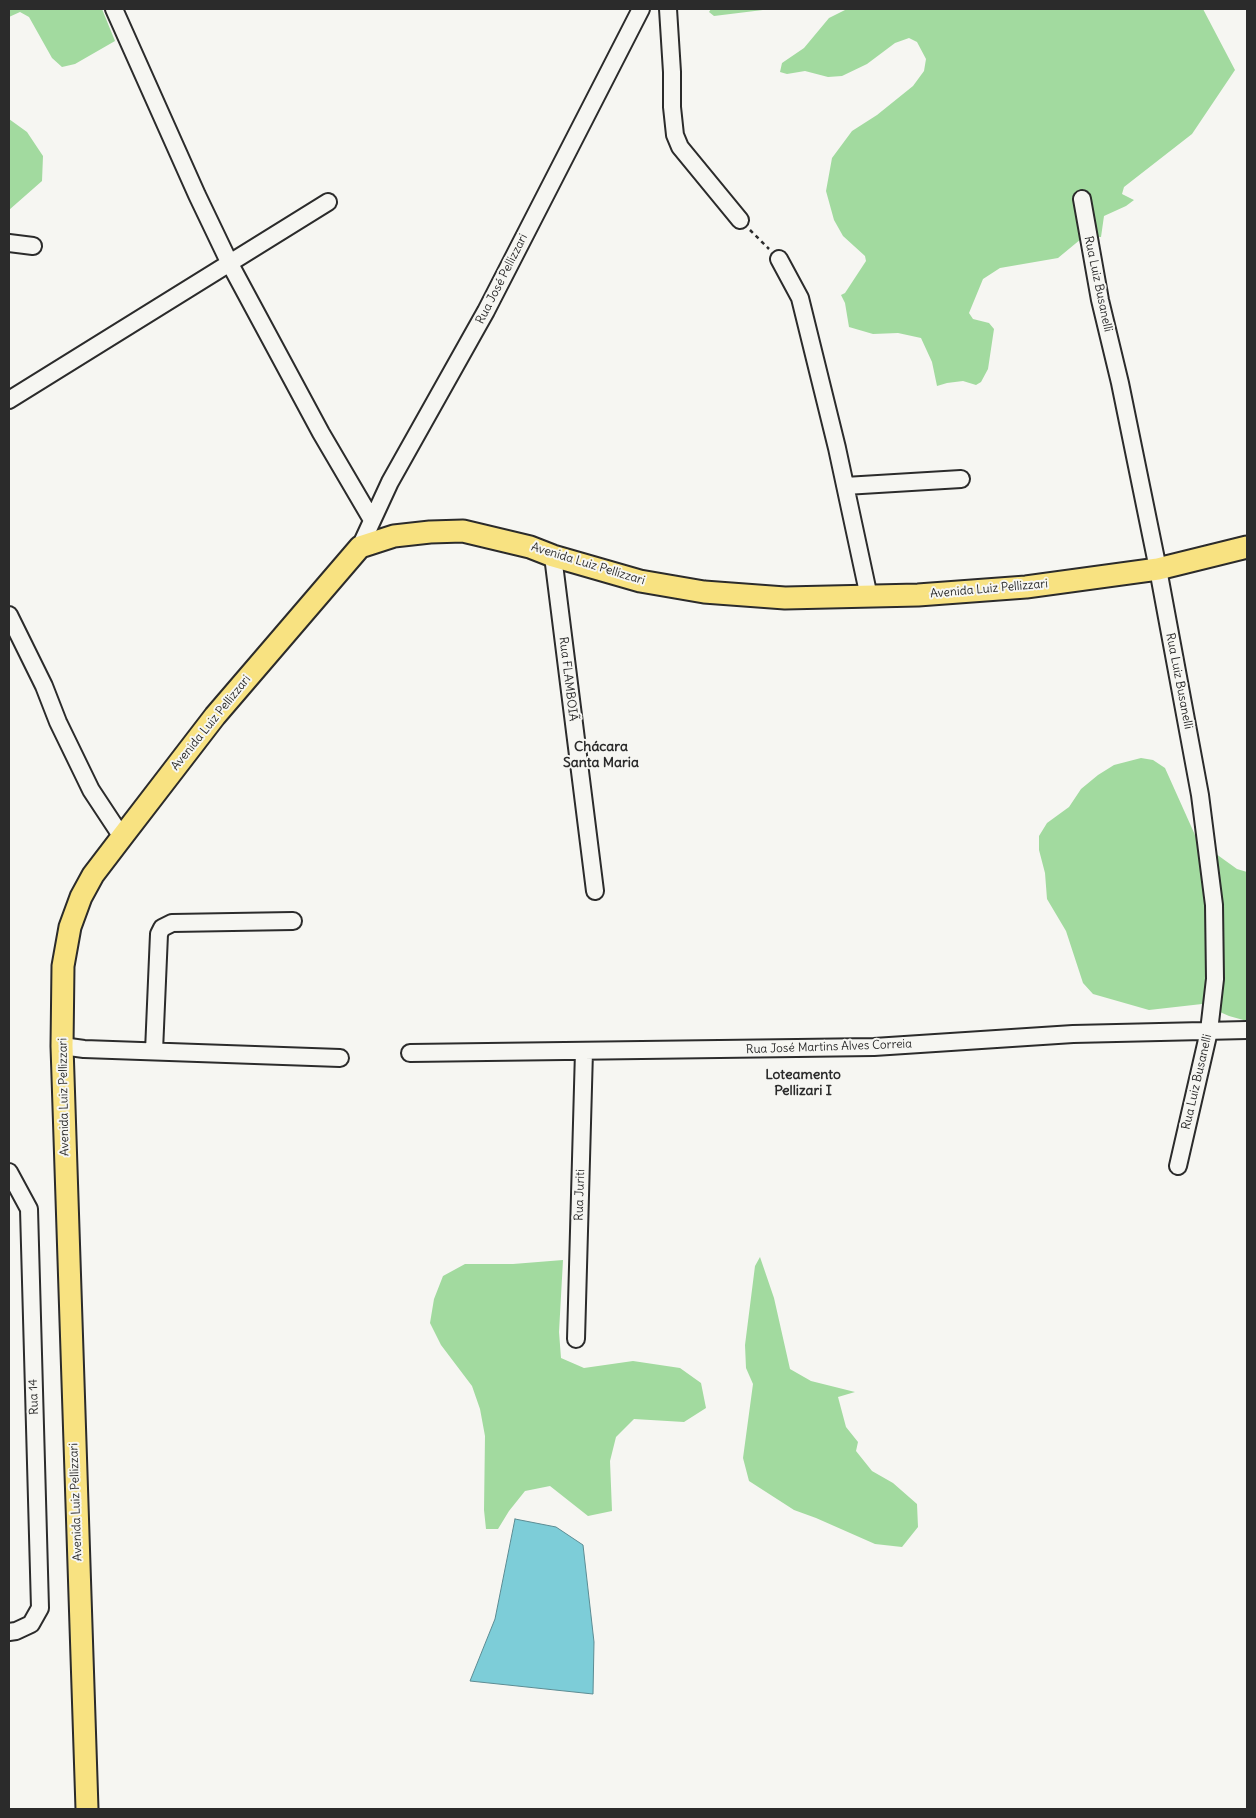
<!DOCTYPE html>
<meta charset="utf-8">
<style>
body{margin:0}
#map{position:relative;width:1256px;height:1818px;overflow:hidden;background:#f6f6f2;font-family:Delius,sans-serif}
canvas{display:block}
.frame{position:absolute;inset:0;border:10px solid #2b2b2b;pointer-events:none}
</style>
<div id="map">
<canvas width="1256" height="1818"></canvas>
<div class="frame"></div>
</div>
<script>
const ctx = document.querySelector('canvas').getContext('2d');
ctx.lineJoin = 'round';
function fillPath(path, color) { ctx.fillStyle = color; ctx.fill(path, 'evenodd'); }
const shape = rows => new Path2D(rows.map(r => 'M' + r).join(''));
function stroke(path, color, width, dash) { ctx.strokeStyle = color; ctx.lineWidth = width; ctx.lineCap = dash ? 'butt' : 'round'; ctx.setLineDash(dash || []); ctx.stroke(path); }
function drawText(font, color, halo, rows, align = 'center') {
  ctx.font = font + ' Delius,sans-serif'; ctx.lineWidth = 4; ctx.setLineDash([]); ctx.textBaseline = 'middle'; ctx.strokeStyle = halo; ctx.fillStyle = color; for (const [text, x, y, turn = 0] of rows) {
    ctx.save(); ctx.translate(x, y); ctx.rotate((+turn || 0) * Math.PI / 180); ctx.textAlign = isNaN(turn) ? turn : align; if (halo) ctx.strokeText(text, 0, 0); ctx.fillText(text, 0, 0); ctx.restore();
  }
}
const green = shape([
 [9,9,102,9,115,41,75,64,62,67,52,58,29,17,20,12,9,17],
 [711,9,771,9,714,16,709,12],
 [847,9,1203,9,1235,70,1192,134,1124,187,1122,194,1134,200,1126,206,1104,216,1101,237,1081,239,1058,258,1000,268,983,279,969,313,973,319,989,323,994,329,988,369,981,382,976,385,963,381,947,383,937,386,932,362,921,338,898,333,873,334,849,327,845,303,841,295,845,293,866,261,865,256,843,236,834,220,826,191,832,158,852,131,877,115,913,86,924,71,926,59,917,42,909,38,895,43,867,64,842,76,828,77,805,71,787,74,780,72,782,63,804,48,829,18],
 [9,119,27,132,43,156,42,181,9,210],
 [1141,758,1153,760,1165,768,1195,835,1205,846,1237,869,1247,872,1247,1021,1229,1016,1202,1004,1149,1010,1093,994,1083,983,1066,931,1047,899,1045,873,1039,850,1039,836,1047,823,1069,807,1081,789,1098,775,1114,765],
 [760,1257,774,1298,790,1369,811,1381,855,1392,838,1397,846,1427,858,1442,856,1451,872,1471,893,1483,917,1504,918,1527,902,1547,875,1544,816,1518,794,1510,749,1481,743,1458,753,1384,746,1368,745,1345,755,1266],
 [563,1260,559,1332,561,1358,584,1368,633,1361,680,1368,701,1383,706,1408,684,1422,634,1419,616,1437,610,1461,612,1511,588,1516,550,1486,525,1491,509,1511,498,1529,486,1529,484,1510,485,1436,480,1409,472,1386,441,1345,430,1323,434,1299,443,1276,465,1264,513,1264]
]);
const water = shape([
 [515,1519,556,1527,583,1545,594,1642,593,1694,470,1681,495,1619,515,1519]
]);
const path = shape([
 [750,230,769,249]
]);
const minor = shape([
 [114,9,197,195,230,264,321,433,372,520],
 [668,9,672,72,672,107,675,135,680,147,740,220],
 [1082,199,1100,300,1120,383,1158,569,1200,795,1214,905,1215,979,1209,1031,1178,1166],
 [9,243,33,246],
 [779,259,800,298,837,448,869,597],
 [9,400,328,202],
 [845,486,961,479],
 [360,547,390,482,486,311,641,9],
 [553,556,595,891],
 [9,615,44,686,58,722,91,790,122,837],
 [62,1046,84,1049,340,1058],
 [154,1051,159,934,162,928,172,923,293,921],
 [410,1053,874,1047,1073,1034,1247,1030],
 [9,1172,29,1209,40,1608,31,1624,16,1631,9,1632],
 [576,1339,584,1051]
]);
const major = shape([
 [87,1809,62,1046,63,966,70,927,81,897,93,875,122,837,215,716,360,547,394,536,430,532,463,531,530,547,553,556,640,581,704,592,785,598,918,595,1026,587,1158,569,1247,547]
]);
const streetNames = [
 ["Rua José Pellizzari",502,279,-63],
 ["Rua Luiz Busanelli",1098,284,78],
 ["Avenida Luiz Pellizzari",588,564,17],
 ["Avenida Luiz Pellizzari",989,589,-5],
 ["Rua FLAMBOIÃ",568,679,83],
 ["Rua Luiz Busanelli",1179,681,79],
 ["Avenida Luiz Pellizzari",211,723,-51],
 ["Rua José Martins Alves Correia",829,1047,-2],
 ["Rua Luiz Busanelli",1197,1082,-77],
 ["Avenida Luiz Pellizzari",64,1097,-91],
 ["Rua Juriti",580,1195,-88],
 ["Rua 14",34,1397,-92],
 ["Avenida Luiz Pellizzari",76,1502,-92]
];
const neighbourhoodNames = [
 ["Chácara",601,747],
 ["Santa Maria",601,763],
 ["Loteamento",803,1075],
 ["Pellizari I",803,1091]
];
fillPath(green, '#a2da9f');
fillPath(water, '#7dcdd8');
stroke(water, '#5c8c93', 1);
stroke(minor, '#2b2b2b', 20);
stroke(major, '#2b2b2b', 25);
stroke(path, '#2b2b2b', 2.5, [4, 4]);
stroke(minor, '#f6f6f2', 16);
stroke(major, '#f8e281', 21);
drawText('12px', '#2b2b2b', '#f6f6f2', streetNames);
drawText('bold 14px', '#2b2b2b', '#f6f6f2', neighbourhoodNames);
</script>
